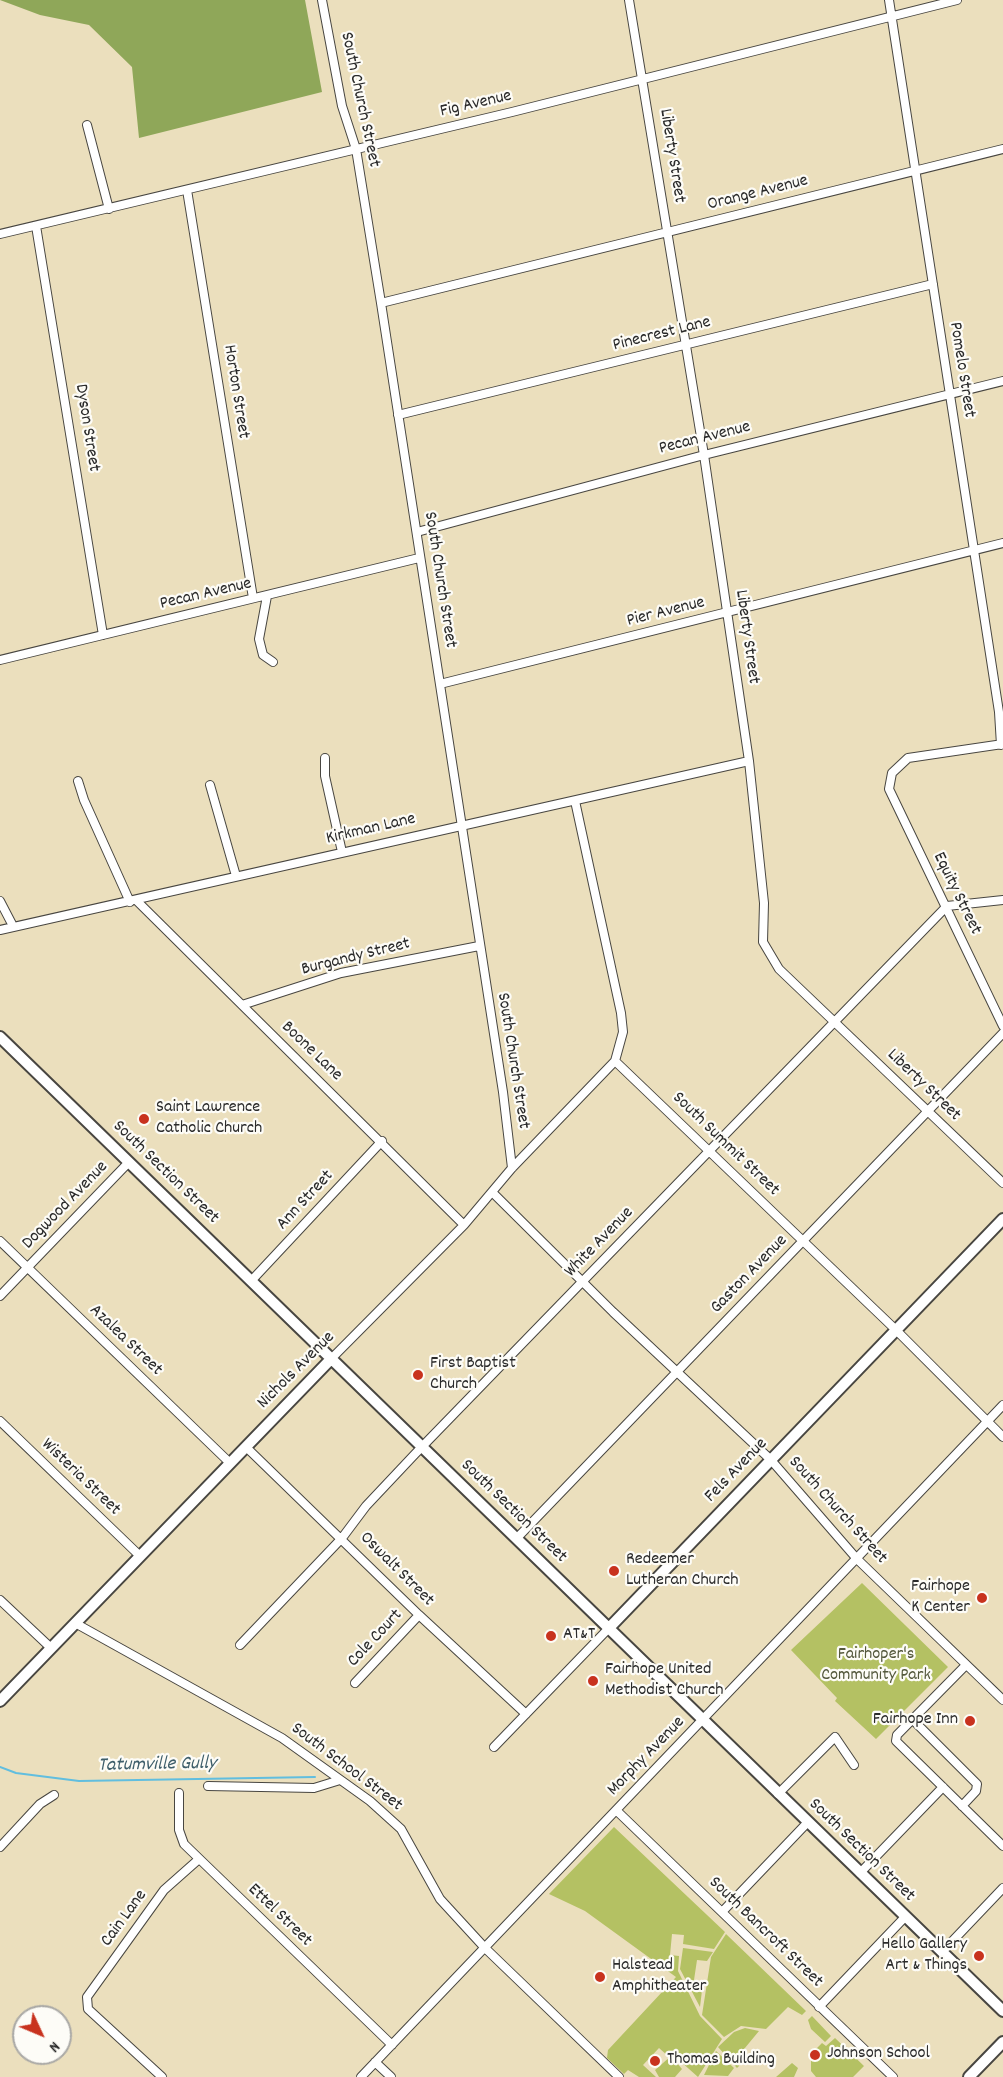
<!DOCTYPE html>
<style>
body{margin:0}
#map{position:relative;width:1003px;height:2077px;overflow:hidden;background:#ebdfbd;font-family:Dekko,sans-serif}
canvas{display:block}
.north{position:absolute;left:12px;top:2005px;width:60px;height:60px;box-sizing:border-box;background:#fdfcf7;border:2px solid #a9a8a5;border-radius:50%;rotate:134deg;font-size:16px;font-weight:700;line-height:24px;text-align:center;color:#2b2b2b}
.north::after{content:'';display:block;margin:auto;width:21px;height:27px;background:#c8321e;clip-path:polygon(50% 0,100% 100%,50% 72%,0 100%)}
</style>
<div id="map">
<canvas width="1003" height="2077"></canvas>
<div class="north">N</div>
</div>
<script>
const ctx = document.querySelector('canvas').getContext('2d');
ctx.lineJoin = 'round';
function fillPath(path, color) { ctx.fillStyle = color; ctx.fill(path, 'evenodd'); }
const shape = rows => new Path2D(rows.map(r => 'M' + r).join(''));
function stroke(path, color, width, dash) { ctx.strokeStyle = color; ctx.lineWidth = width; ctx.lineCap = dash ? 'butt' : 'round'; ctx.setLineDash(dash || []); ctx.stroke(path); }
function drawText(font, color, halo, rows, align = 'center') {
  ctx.font = font + ' Dekko,sans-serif'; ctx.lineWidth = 4.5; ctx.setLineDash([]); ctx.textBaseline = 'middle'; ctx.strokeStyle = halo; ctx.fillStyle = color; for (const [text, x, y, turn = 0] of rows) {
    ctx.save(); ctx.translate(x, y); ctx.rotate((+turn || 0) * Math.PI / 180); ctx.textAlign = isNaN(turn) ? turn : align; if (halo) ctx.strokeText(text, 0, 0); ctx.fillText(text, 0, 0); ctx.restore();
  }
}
const green = shape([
 [862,1583,948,1667,876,1739,835,1701,837,1698,791,1650],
 [614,1827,725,1932,714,1949,683,1944,684,1935,672,1934,670,1955,679,1956,678,1971,700,2016,722,2039,698,2077,671,2053,668,2056,659,2048,643,2065,656,2077,639,2077,628,2070,624,2074,607,2058,608,2050,676,1977,585,1911,549,1894],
 [726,1934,806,2011,802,2015,788,2007,766,2029,741,2026,724,2037,702,2015,711,1957],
 [683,1948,713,1952,707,1961,697,1960,694,1980,703,1982,700,2007,680,1969],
 [812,2016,831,2036,825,2042,811,2029,808,2020],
 [745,2028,759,2031,735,2060,739,2066,737,2068,718,2047,734,2032],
 [835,2038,864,2066,853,2077,816,2077,811,2071,811,2054,822,2043,826,2046],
 [716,2051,734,2068,728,2076,704,2075],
 [671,2056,682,2069,675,2077,659,2077,655,2070],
 [792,2063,798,2068,794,2077,776,2077]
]);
const forest = shape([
 [0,0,305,0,322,92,139,138,132,67,89,25,40,15]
]);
const stream = shape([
 [0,1767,16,1773,79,1781,315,1777]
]);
const street = shape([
 [322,0,342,106,356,149,381,303,503,1092,512,1168],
 [629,0,704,455,749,761,764,903,763,942,779,969,1003,1183],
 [889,0,999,712,1001,745],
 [87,125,109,209],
 [187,190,253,598],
 [36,226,103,635],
 [0,234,512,112,957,0],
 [381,303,1003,149],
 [398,415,933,284],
 [417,532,704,455,1003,381],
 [267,596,259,639,263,655,273,662],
 [0,660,419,558],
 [440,684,1003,543],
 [1003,744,908,758,892,773,889,789,1003,1026],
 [325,758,325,776,342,852],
 [78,781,84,800,130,902],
 [210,785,236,876],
 [0,901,13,926],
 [137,901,464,1225],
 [0,930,749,761],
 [242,1005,341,973,479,946],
 [615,1061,897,1331,1003,1437],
 [493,1193,613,1312,771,1460,857,1559,1003,1700],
 [0,1241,230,1463],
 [252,1280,382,1141],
 [0,1296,129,1162],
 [331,1359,464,1225,512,1168,615,1061,623,1032,621,1013,575,801],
 [0,1421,140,1556],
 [246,1447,419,1615,526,1714],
 [517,1538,1003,1033],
 [0,1600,51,1648],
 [75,1623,282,1738,370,1801,401,1829,440,1899,485,1948,619,2077],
 [240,1645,342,1538,366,1506,415,1454,947,906,1003,900],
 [966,1665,897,1735,896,1741,1003,1846],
 [355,1683,419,1615],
 [912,1719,977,1784,976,1791,962,1806],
 [494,1747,609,1628],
 [208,1786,314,1788,340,1780],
 [179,1793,179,1830,184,1844,392,2045],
 [778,1794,835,1737,854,1765],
 [617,1811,893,2077],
 [0,1847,40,1804,54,1795],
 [860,1873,943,1787],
 [722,1912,807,1823],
 [942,1952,1003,1888],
 [819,2007,905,1917],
 [375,2062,391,2077],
 [162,2077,88,2009,87,1997,164,1890,199,1859],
 [361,2077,1003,1405]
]);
const secondary = shape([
 [0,1037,1003,2011],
 [609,1628,1003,1219],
 [0,1701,331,1359],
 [969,2077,1003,2042]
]);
const markers = [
 [144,1119,6,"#c8321e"],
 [418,1375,6,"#c8321e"],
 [614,1571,6,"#c8321e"],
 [982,1598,6,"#c8321e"],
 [551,1636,6,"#c8321e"],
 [593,1681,6,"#c8321e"],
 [970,1721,6,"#c8321e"],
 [979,1956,6,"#c8321e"],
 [600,1977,6,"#c8321e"],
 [815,2055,6,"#c8321e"],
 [655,2061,6,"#c8321e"]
];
const streetNames = [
 ["South Church Street",359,100,78],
 ["Fig Avenue",476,105,-13],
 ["Liberty Street",671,156,81],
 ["Orange Avenue",758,194,-14],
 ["Pinecrest Lane",662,335,-14],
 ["Pomelo Street",961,370,81],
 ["Horton Street",235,392,81],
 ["Dyson Street",86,428,81],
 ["Pecan Avenue",705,439,-14],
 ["South Church Street",439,580,81],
 ["Pecan Avenue",206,595,-13],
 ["Pier Avenue",666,613,-14],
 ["Liberty Street",746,637,82],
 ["Kirkman Lane",371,830,-13],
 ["Equity Street",956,894,64],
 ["Burgandy Street",356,958,-14],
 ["Boone Lane",311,1052,44],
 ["South Church Street",512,1061,81],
 ["Liberty Street",923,1086,44],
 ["South Summit Street",725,1145,44],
 ["South Section Street",165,1173,44],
 ["Ann Street",306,1201,-47],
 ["Dogwood Avenue",66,1206,-46],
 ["White Avenue",600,1243,-46],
 ["Gaston Avenue",750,1275,-46],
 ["Azalea Street",125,1341,44],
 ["Nichols Avenue",297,1371,-45],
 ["Fels Avenue",737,1471,-46],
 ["Wisteria Street",80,1478,44],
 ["South Church Street",837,1511,48],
 ["South Section Street",513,1512,44],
 ["Oswalt Street",396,1570,45],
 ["Cole Court",376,1639,-47],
 ["Morphy Avenue",647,1757,-46],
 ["South School Street",346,1768,37],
 ["South Section Street",861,1851,44],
 ["Ettel Street",279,1916,44],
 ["Cain Lane",125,1919,-54],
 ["South Bancroft Street",765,1933,44]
];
const poiNames = [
 ["Saint Lawrence",156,1109],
 ["Catholic Church",156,1130],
 ["First Baptist",430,1365],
 ["Church",430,1386],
 ["Redeemer",626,1561],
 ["Lutheran Church",626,1582],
 ["Fairhope",970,1588,"right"],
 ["K Center",970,1609,"right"],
 ["AT&T",563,1636],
 ["Fairhope United",605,1671],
 ["Methodist Church",605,1692],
 ["Fairhope Inn",958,1721,"right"],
 ["Hello Gallery",967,1946,"right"],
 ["Art & Things",967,1967,"right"],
 ["Halstead",612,1967],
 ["Amphitheater",612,1988],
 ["Johnson School",827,2055],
 ["Thomas Building",667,2061]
];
const parkNames = [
 ["Fairhoper's",876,1656],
 ["Community Park",876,1677]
];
const waterNames = [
 ["Tatumville Gully",157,1766,-1]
];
fillPath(green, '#b4c163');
fillPath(forest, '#8fa759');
stroke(stream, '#61bedf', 2);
stroke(street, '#484641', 10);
stroke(secondary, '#484641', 14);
stroke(street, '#fff', 8);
stroke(secondary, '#fff', 10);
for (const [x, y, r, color] of markers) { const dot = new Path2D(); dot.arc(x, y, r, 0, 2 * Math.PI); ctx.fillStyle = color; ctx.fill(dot); stroke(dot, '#fdfcf7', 2); }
drawText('18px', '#2b2b2b', '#fdfcf7', streetNames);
drawText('18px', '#2b2b2b', '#fdfcf7', poiNames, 'left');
drawText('18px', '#54583c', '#fdfcf7', parkNames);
drawText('italic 20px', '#3e5e6a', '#fdfcf7', waterNames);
</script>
